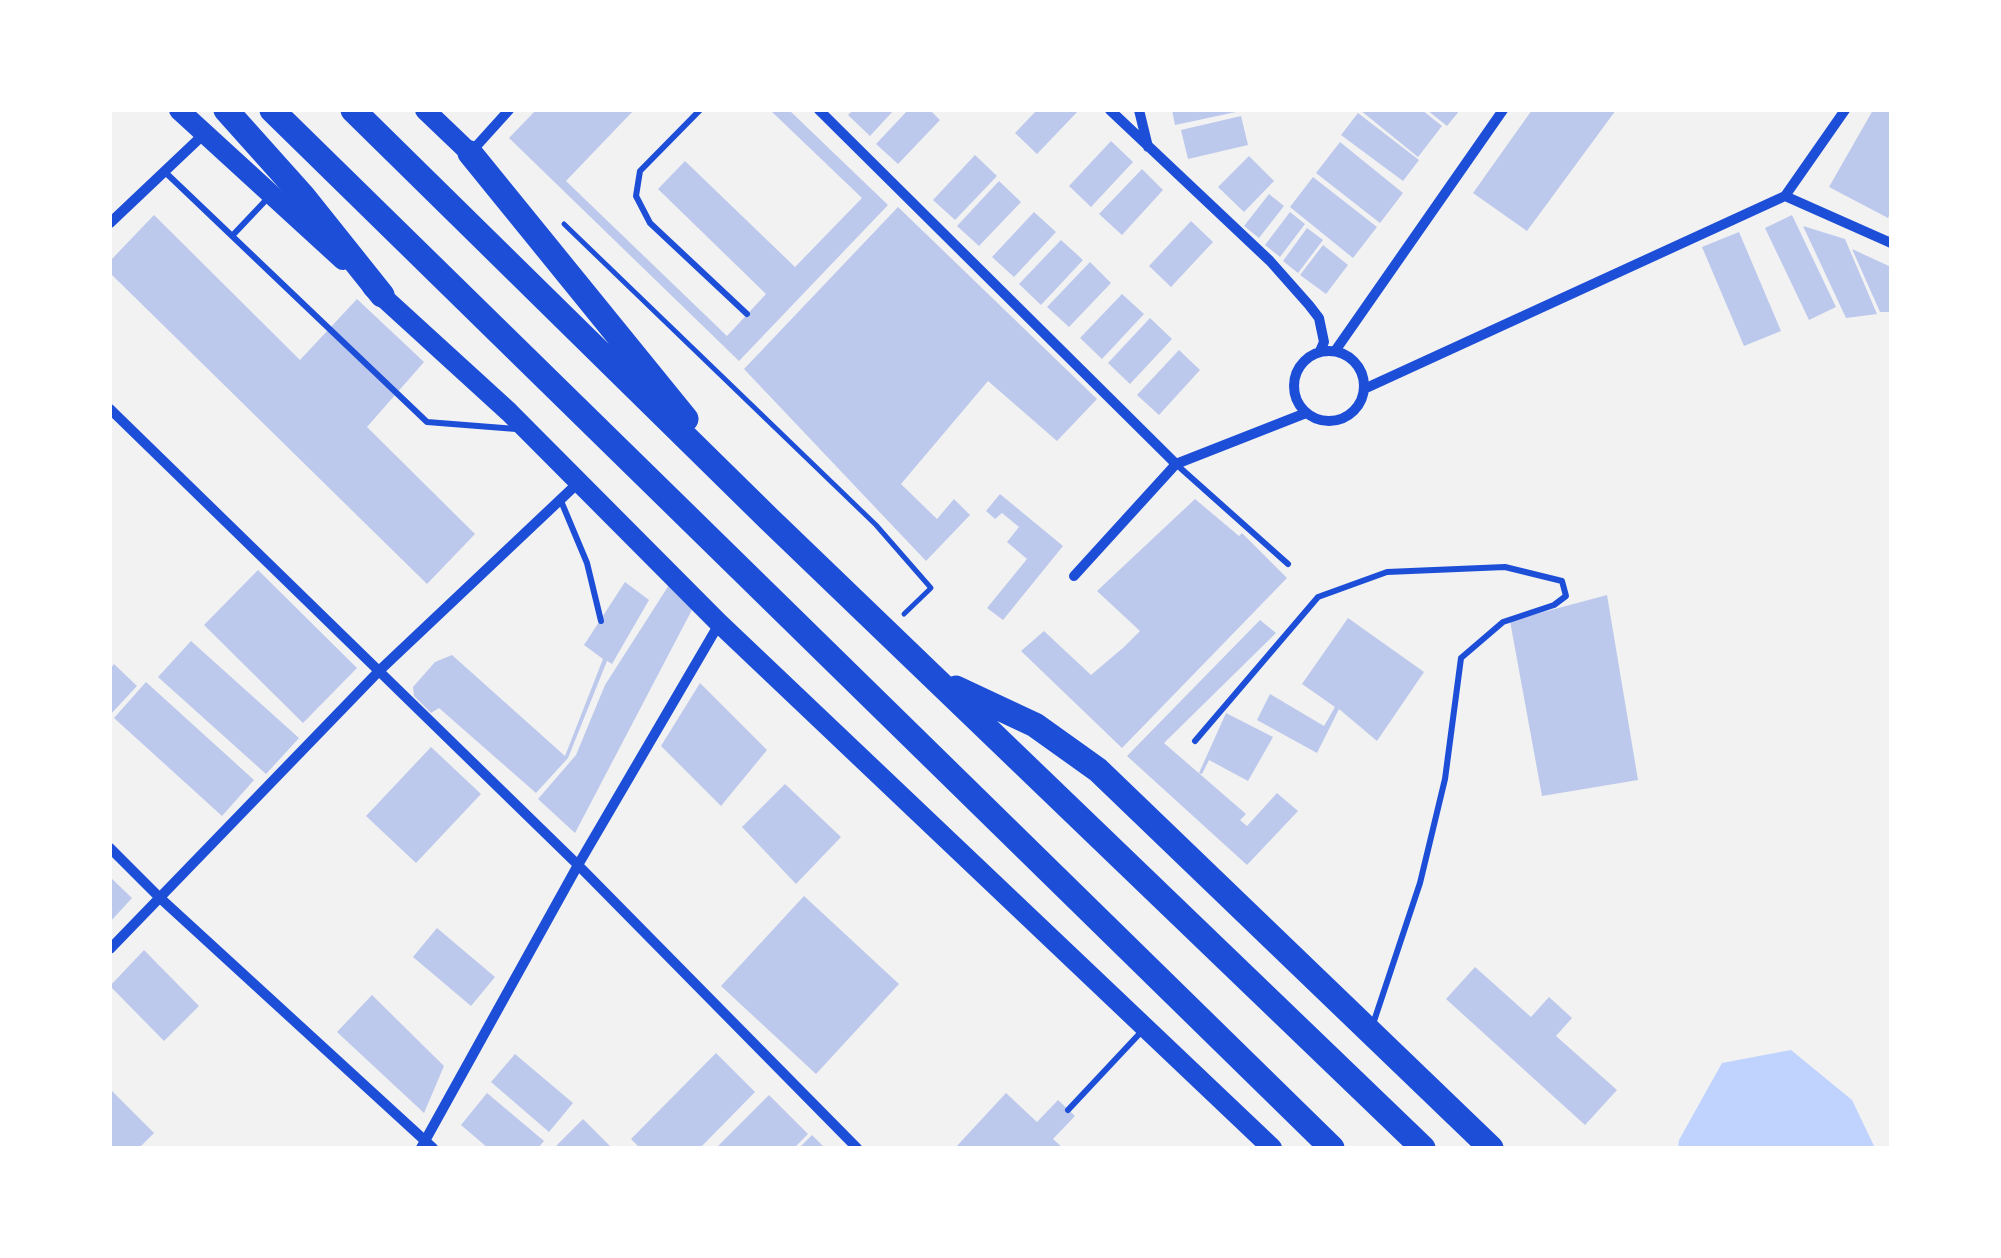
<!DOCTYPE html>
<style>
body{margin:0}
#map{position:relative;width:2001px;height:1258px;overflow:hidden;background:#f2f2f2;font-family:"IBM Plex Sans",sans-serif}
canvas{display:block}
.frame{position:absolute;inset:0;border:112px solid #fff;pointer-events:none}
</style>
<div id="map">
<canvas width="2001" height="1258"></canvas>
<div class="frame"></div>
</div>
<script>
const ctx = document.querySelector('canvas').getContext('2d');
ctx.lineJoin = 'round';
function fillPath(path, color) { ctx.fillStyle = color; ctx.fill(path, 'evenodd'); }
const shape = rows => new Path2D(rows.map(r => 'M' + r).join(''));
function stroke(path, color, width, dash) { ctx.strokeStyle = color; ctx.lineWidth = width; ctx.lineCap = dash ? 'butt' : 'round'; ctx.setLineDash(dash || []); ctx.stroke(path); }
const water = shape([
 [1791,1050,1852,1100,1875,1148,1678,1148,1679,1140,1722,1063]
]);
const building = shape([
 [536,110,634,110,566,181,727,336,766,294,658,189,685,161,795,267,862,198,770,110,789,110,888,205,739,361,509,138],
 [853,110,894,110,870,136,848,115],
 [908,110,930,110,940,120,898,164,876,144],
 [1037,110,1079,110,1037,154,1015,133],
 [1172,110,1235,110,1236,112,1175,125],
 [1360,110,1422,110,1442,126,1418,157],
 [1427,110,1460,110,1447,126],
 [1532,110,1616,110,1527,231,1473,193],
 [1873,110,1891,110,1891,211,1888,218,1829,187],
 [1358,113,1419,160,1403,181,1341,135],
 [1241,116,1248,145,1188,159,1181,130],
 [1111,141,1133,162,1091,207,1069,186],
 [1340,142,1403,193,1380,223,1316,173],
 [975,155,997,176,955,220,933,200],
 [1249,156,1274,181,1244,212,1218,187],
 [1142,169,1163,190,1122,235,1099,214],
 [1313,177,1377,227,1353,258,1290,207],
 [999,181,1021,202,979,246,957,226],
 [1269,194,1284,206,1259,238,1244,226],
 [898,207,1097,399,1057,441,988,381,901,484,937,519,954,499,970,515,926,561,744,369],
 [1034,212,1056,232,1014,277,992,257],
 [1290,212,1305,224,1280,257,1265,245],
 [154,215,300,360,357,299,424,362,367,427,475,534,427,584,110,273,110,261],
 [1792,215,1836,307,1809,320,1765,228],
 [1191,221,1213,242,1171,287,1149,266],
 [1803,226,1845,239,1877,314,1846,318],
 [1307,228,1323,240,1298,273,1283,261],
 [1739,232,1781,331,1744,346,1702,247],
 [1061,240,1083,260,1041,305,1019,284],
 [1323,245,1348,265,1326,294,1300,275],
 [1852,249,1891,267,1891,312,1880,312],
 [1090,262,1111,283,1069,327,1047,307],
 [1122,294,1144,314,1102,359,1080,338],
 [1150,318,1172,339,1130,384,1108,363],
 [1179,350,1200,370,1159,415,1137,395],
 [1000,494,1063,546,1003,620,987,608,1027,559,1007,542,1019,527,1002,513,995,519,986,511],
 [1195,499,1239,536,1242,533,1287,578,1122,748,1021,651,1044,631,1091,675,1124,647,1140,631,1097,591],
 [258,570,357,668,303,723,204,625],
 [625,582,649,600,612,664,607,661,568,758,536,793,439,708,431,713,414,696,413,687,435,662,452,655,565,756,603,659,584,645],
 [669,585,694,606,575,833,538,799,576,755,605,685],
 [1607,595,1638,780,1542,796,1510,621],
 [1348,618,1424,672,1377,741,1339,709,1317,753,1257,720,1270,694,1324,726,1335,707,1302,684],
 [1260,620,1276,633,1164,743,1246,814,1240,820,1247,826,1277,793,1298,811,1247,865,1127,756],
 [191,641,299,738,266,774,158,677],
 [114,664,137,686,110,715,110,669],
 [146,682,254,780,222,816,114,718],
 [700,683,767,750,721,806,661,746],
 [1226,713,1273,737,1248,781,1209,760,1202,774,1199,773],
 [431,747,481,794,416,863,366,816],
 [785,784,841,837,796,884,742,827],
 [110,877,132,898,110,922],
 [804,896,899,984,816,1074,721,986],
 [437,928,495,977,471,1006,413,957],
 [144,950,199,1006,164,1041,110,986],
 [1475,967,1531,1017,1549,997,1572,1018,1556,1036,1617,1090,1585,1125,1446,999],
 [372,995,444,1066,424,1113,337,1032],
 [716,1053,755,1092,700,1148,640,1148,631,1139],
 [515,1054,573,1103,549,1132,491,1082],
 [110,1089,154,1133,139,1148,110,1148],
 [487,1093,544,1141,538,1148,488,1148,461,1125],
 [1006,1093,1037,1122,1058,1100,1075,1116,1053,1139,1063,1148,955,1148],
 [769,1095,808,1134,794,1148,716,1148],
 [583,1119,612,1148,554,1148],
 [812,1135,825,1148,799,1148]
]);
const path = shape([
 [564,224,876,525,931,588,904,614]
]);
const service = shape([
 [700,110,640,171,636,196,650,223,747,314],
 [165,172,427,422,516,429],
 [232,236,267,199],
 [1177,465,1288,564],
 [561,501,587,563,601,621],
 [1195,741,1318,597,1387,572,1505,567,1562,581,1566,596,1554,605,1503,622,1461,658,1445,779,1420,883,1373,1024],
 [1068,1110,1143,1030]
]);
const minor = shape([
 [819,110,1176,464],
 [1110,110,1270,261,1309,305,1319,318,1324,342,1320,351],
 [1139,110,1148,147],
 [471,152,509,110],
 [1785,196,1891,243],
 [110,223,204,134],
 '1294 386a35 35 0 1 1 70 0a35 35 0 1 1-70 0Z',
 [1335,351,1503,110],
 [1364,389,1785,196,1845,110],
 [110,409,578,865,857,1148],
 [1074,576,1176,464,1306,413],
 [110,848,159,897,433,1148],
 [110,949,380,670,579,482],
 [421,1148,578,865,719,624]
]);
const secondary = shape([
 [179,110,343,260],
 [425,110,470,153],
 [372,287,509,412,719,623,1272,1148]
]);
const motorway = shape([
 [226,110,303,196,382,295],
 [272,110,1332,1148],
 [353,110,769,519,1423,1148],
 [470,153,686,419],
 [956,688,1035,725,1098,770,1491,1148]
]);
fillPath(water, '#bfd3fe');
fillPath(building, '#bdc9ec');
stroke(path, '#1d4ed8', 5);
stroke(service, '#1d4ed8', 6);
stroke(minor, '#1d4ed8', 10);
stroke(secondary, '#1d4ed8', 20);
stroke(motorway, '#1d4ed8', 25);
</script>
